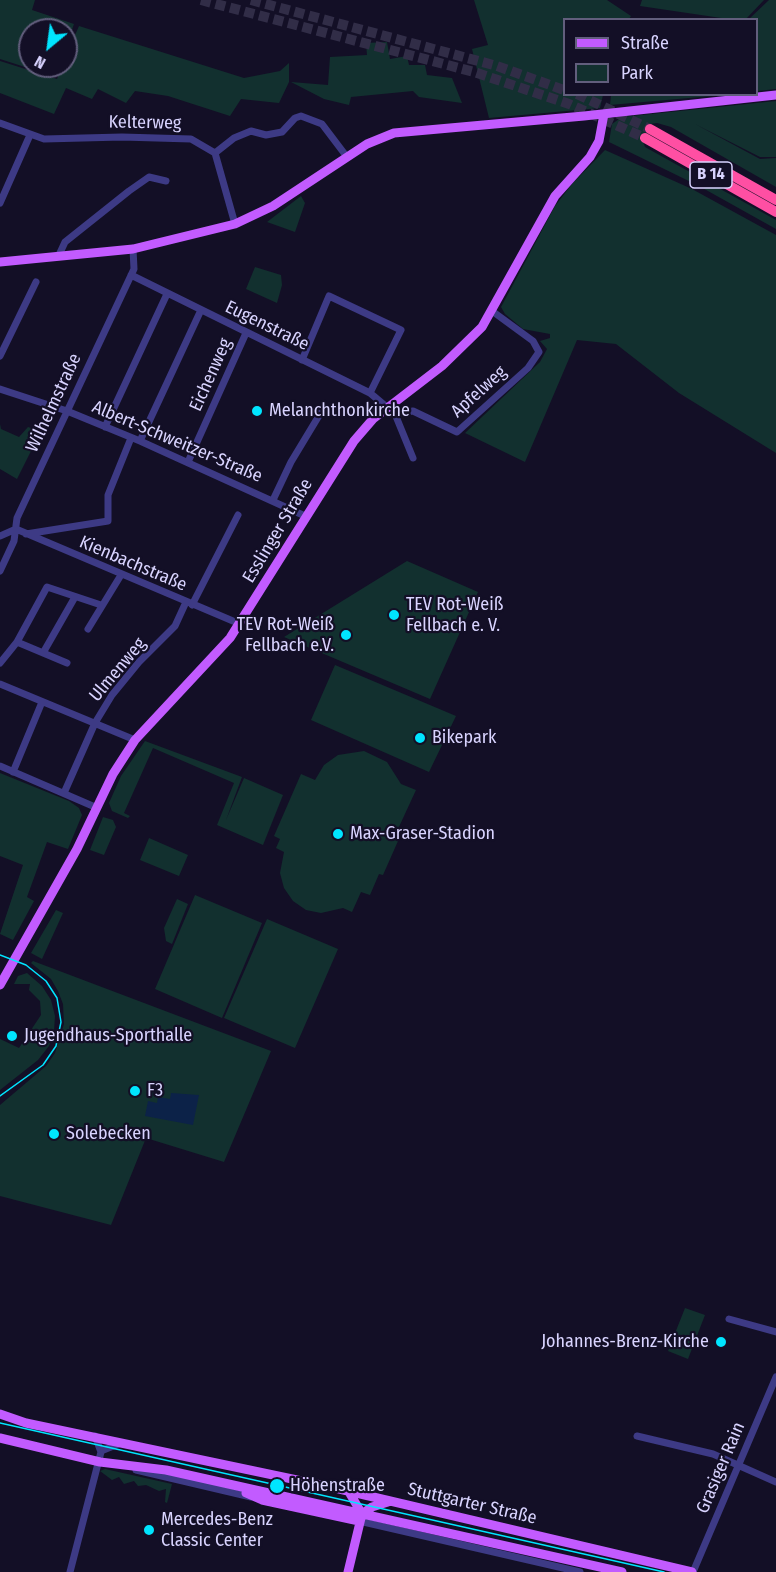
<!DOCTYPE html>
<meta charset="utf-8">
<style>
body{margin:0}
#map{position:relative;width:776px;height:1572px;overflow:hidden;background:#130f26;font-family:"Fira Sans Condensed",sans-serif}
canvas{display:block}
.legend{position:absolute;left:563px;top:18px;width:195px;height:78px;box-sizing:border-box;background:#130f26;border:2px solid #625e7d;margin:0;padding:8px 10px;list-style:none;font-size:18px;color:#d9d4ff}
.legend li{display:flex;align-items:center;gap:12px;height:30px}
.legend b{width:30px;border:2px solid #625e7d}
.north{position:absolute;left:18px;top:18px;width:60px;height:60px;box-sizing:border-box;background:#130f26;border:2px solid #625e7d;border-radius:50%;rotate:209deg;font-size:16px;font-weight:700;line-height:24px;text-align:center;color:#d9d4ff}
.north::after{content:'';display:block;margin:auto;width:21px;height:27px;background:#00e5ff;clip-path:polygon(50% 0,100% 100%,50% 72%,0 100%)}
</style>
<div id="map">
<canvas width="776" height="1572"></canvas>
<ul class="legend">
<li><b style="height:8px;background:#c25bff"></b>Straße</li>
<li><b style="height:16px;background:#12302f"></b>Park</li>
</ul>
<div class="north">N</div>
</div>
<script>
const ctx = document.querySelector('canvas').getContext('2d');
ctx.lineJoin = 'round';
function fillPath(path, color) { ctx.fillStyle = color; ctx.fill(path, 'evenodd'); }
const shape = rows => new Path2D(rows.map(r => 'M' + r).join(''));
function stroke(path, color, width, dash) { ctx.strokeStyle = color; ctx.lineWidth = width; ctx.lineCap = dash ? 'butt' : 'round'; ctx.setLineDash(dash || []); ctx.stroke(path); }
function drawText(font, color, halo, rows, align = 'center') {
  ctx.font = font + ' "Fira Sans Condensed",sans-serif'; ctx.lineWidth = 4.5; ctx.setLineDash([]); ctx.textBaseline = 'middle'; ctx.strokeStyle = halo; ctx.fillStyle = color; for (const [text, x, y, turn = 0] of rows) {
    ctx.save(); ctx.translate(x, y); ctx.rotate((+turn || 0) * Math.PI / 180); ctx.textAlign = isNaN(turn) ? turn : align; if (halo) ctx.strokeText(text, 0, 0); ctx.fillText(text, 0, 0); ctx.restore();
  }
}
const green = shape([
 [0,0,35,0,32,10,74,24,66,47,66,30,30,30,30,66,57,66,53,76,0,59],
 [474,0,607,0,631,16,629,19,564,20,564,94,603,95,600,108,489,118,472,49,488,45],
 [642,0,764,0,745,20,728,19,640,6],
 [769,0,776,0,776,89,757,91,756,20,749,19],
 [79,26,244,78,280,71,289,63,289,82,279,103,241,99,230,116,168,96,135,91,126,103,98,89,92,99,66,88,54,114,0,93,0,61,57,79,62,66,66,66,66,56],
 [387,42,390,59,407,56,409,65,425,65,427,75,452,78,462,103,419,97,413,91,351,97,349,105,324,99,291,82,328,85,330,57,367,55,366,43],
 [611,95,611,94,723,95,610,105],
 [776,101,776,157,760,157,695,124,760,159,776,158,776,187,671,127,657,123,650,124,642,139,645,147,776,220,776,229,699,186,609,142,612,124,622,117],
 [605,150,692,189,776,235,776,453,679,393,616,344,577,340,525,462,465,433,540,362,547,349,540,341,550,338,550,334,523,329,505,314,501,307,555,206,572,184],
 [301,196,305,203,295,232,267,222],
 [255,267,281,275,282,285,277,303,246,289],
 [0,424,1,429,19,437,28,427,41,431,17,479,0,469],
 [407,561,478,592,430,699,284,637],
 [335,665,456,716,429,772,311,720],
 [145,741,242,777,226,820,244,778,283,795,263,845,217,825,234,783,153,748,124,813,130,816,128,818,112,811,109,803,121,776],
 [364,751,387,762,401,784,416,790,398,829,402,832,383,875,379,874,370,895,361,892,352,912,343,908,321,913,306,910,293,901,284,888,280,873,284,852,276,848,280,839,274,836,301,774,315,780,324,765,338,755],
 [0,773,69,801,79,808,82,815,68,849,47,842,27,897,34,901,13,940,0,934,23,865,0,856],
 [103,817,113,820,116,827,104,855,90,850],
 [149,838,188,855,179,876,140,860],
 [195,895,262,923,222,1018,155,989],
 [177,899,188,904,172,944,166,941,164,928],
 [56,910,63,913,42,959,31,953],
 [267,919,338,949,295,1048,224,1018],
 [33,961,271,1051,224,1162,146,1138,111,1225,0,1196,0,1105,46,1066,55,1053,64,1024,63,1004,58,991,51,979,31,963],
 [27,973,42,986,51,1000,55,1016,54,1031,49,1046,38,1060,0,1090,0,1039,19,1048,41,1015,40,1001,29,990,30,984,14,984,18,976],
 [685,1308,705,1315,688,1359,668,1351],
 [105,1469,172,1484,167,1503,165,1502,166,1489,159,1491,146,1485,138,1486,134,1481,124,1484,119,1477,112,1480,100,1471]
]);
const water = shape([
 [171,1093,199,1095,193,1125,145,1116,148,1101,157,1103,158,1097,170,1099]
]);
const highwayTunnel = shape([
 [201,0,474,72,569,104,645,138],
 [251,0,497,66,564,90],
 [577,94,650,129]
]);
const minor = shape([
 [0,123,44,139,122,137,191,139,215,153,235,224],
 [215,153,234,138,251,131,266,135,282,132,295,118,301,116,322,124,347,157],
 [0,203,30,135],
 [59,255,65,242,129,191,149,177,166,181],
 [131,275,370,393,395,414,413,411,457,432,528,368,539,352,533,341,492,311],
 [0,356,36,282],
 [302,360,329,296,401,330,370,393],
 [0,389,67,411,140,441,305,516],
 [395,414,413,458],
 [105,427,167,294],
 [140,441,201,310],
 [188,462,246,333],
 [273,500,291,462,323,409],
 [26,534,108,521,108,495,131,438],
 [0,536,16,529,240,624],
 [0,571,14,541,17,518,134,269,133,249],
 [192,605,238,515],
 [88,629,121,575],
 [17,642,67,663],
 [43,653,75,597],
 [0,663,17,642,47,587,101,605],
 [0,684,135,740],
 [0,766,95,807],
 [13,772,42,702],
 [64,793,95,723,112,695,139,662,175,626,186,602],
 [729,1319,776,1332],
 [637,1436,713,1454,776,1482],
 [101,1451,121,1443],
 [136,1470,251,1497],
 [359,1521,580,1572],
 [70,1572,101,1452,95,1436],
 [693,1572,776,1377]
]);
const major = shape([
 [0,262,133,249,235,224,273,206,367,144,394,133,584,116,776,95],
 [0,985,77,849,113,774,135,740,230,638,354,441,373,419,442,366,482,327,555,196,590,157,599,141,604,114],
 [0,1414,26,1423,335,1488,692,1572],
 [0,1438,100,1462,166,1470,622,1572],
 [349,1492,362,1514],
 [246,1493,262,1500,359,1521],
 [348,1572,362,1514,372,1507,388,1502]
]);
const highway = shape([
 [650,129,776,200],
 [645,138,776,212]
]);
const tram = shape([
 [0,955,26,965,46,981,57,998,61,1022,56,1046,43,1065,0,1096],
 [0,1423,664,1572]
]);
const markers = [
 [257,411,6,"#00e5ff"],
 [394,615,6,"#00e5ff"],
 [346,635,6,"#00e5ff"],
 [420,738,6,"#00e5ff"],
 [338,834,6,"#00e5ff"],
 [12,1036,6,"#00e5ff"],
 [135,1091,6,"#00e5ff"],
 [54,1134,6,"#00e5ff"],
 [721,1342,6,"#00e5ff"],
 [277,1486,8,"#00e5ff"],
 [149,1530,6,"#00e5ff"]
];
const shields = [
 [711,175,42]
];
const shieldNames = [
 ["B 14",711,175]
];
const streetNames = [
 ["Kelterweg",145,123,1],
 ["Eugenstraße",267,326,26],
 ["Eichenweg",211,375,-66],
 ["Apfelweg",479,392,-42],
 ["Wilhelmstraße",54,403,-65],
 ["Albert-Schweitzer-Straße",177,442,23],
 ["Esslinger Straße",278,531,-59],
 ["Kienbachstraße",133,564,23],
 ["Ulmenweg",118,670,-50],
 ["Grasiger Rain",721,1468,-67],
 ["Stuttgarter Straße",472,1504,13]
];
const poiNames = [
 ["Melanchthonkirche",269,411],
 ["TEV Rot-Weiß",406,605],
 ["Fellbach e. V.",406,626],
 ["TEV Rot-Weiß",334,625,"right"],
 ["Fellbach e.V.",334,646,"right"],
 ["Bikepark",432,738],
 ["Max-Graser-Stadion",350,834],
 ["Jugendhaus-Sporthalle",24,1036],
 ["F3",147,1091],
 ["Solebecken",66,1134],
 ["Johannes-Brenz-Kirche",709,1342,"right"],
 ["Höhenstraße",290,1486],
 ["Mercedes-Benz",161,1520],
 ["Classic Center",161,1541]
];
fillPath(green, '#12302f');
fillPath(water, '#0c2248');
stroke(highwayTunnel, '#312d47', 10, [10, 5]);
stroke(minor, '#3d3a85', 7);
stroke(major, '#c25bff', 9);
stroke(highway, '#ff4fa3', 10);
stroke(tram, '#00e5ff', 1.5);
for (const [x, y, r, color] of markers) { const dot = new Path2D(); dot.arc(x, y, r, 0, 2 * Math.PI); ctx.fillStyle = color; ctx.fill(dot); stroke(dot, '#130f26', 2); }
for (const [x, y, w] of shields) { const box = new Path2D(); box.roundRect(x - w / 2, y - 13, w, 26, 4.5); ctx.fillStyle = '#130f26'; ctx.fill(box); stroke(box, '#d9d4ff', 1.5); }
drawText('bold 16px', '#d9d4ff', null, shieldNames);
drawText('18px', '#d9d4ff', '#130f26', streetNames);
drawText('18px', '#d9d4ff', '#130f26', poiNames, 'left');
</script>
